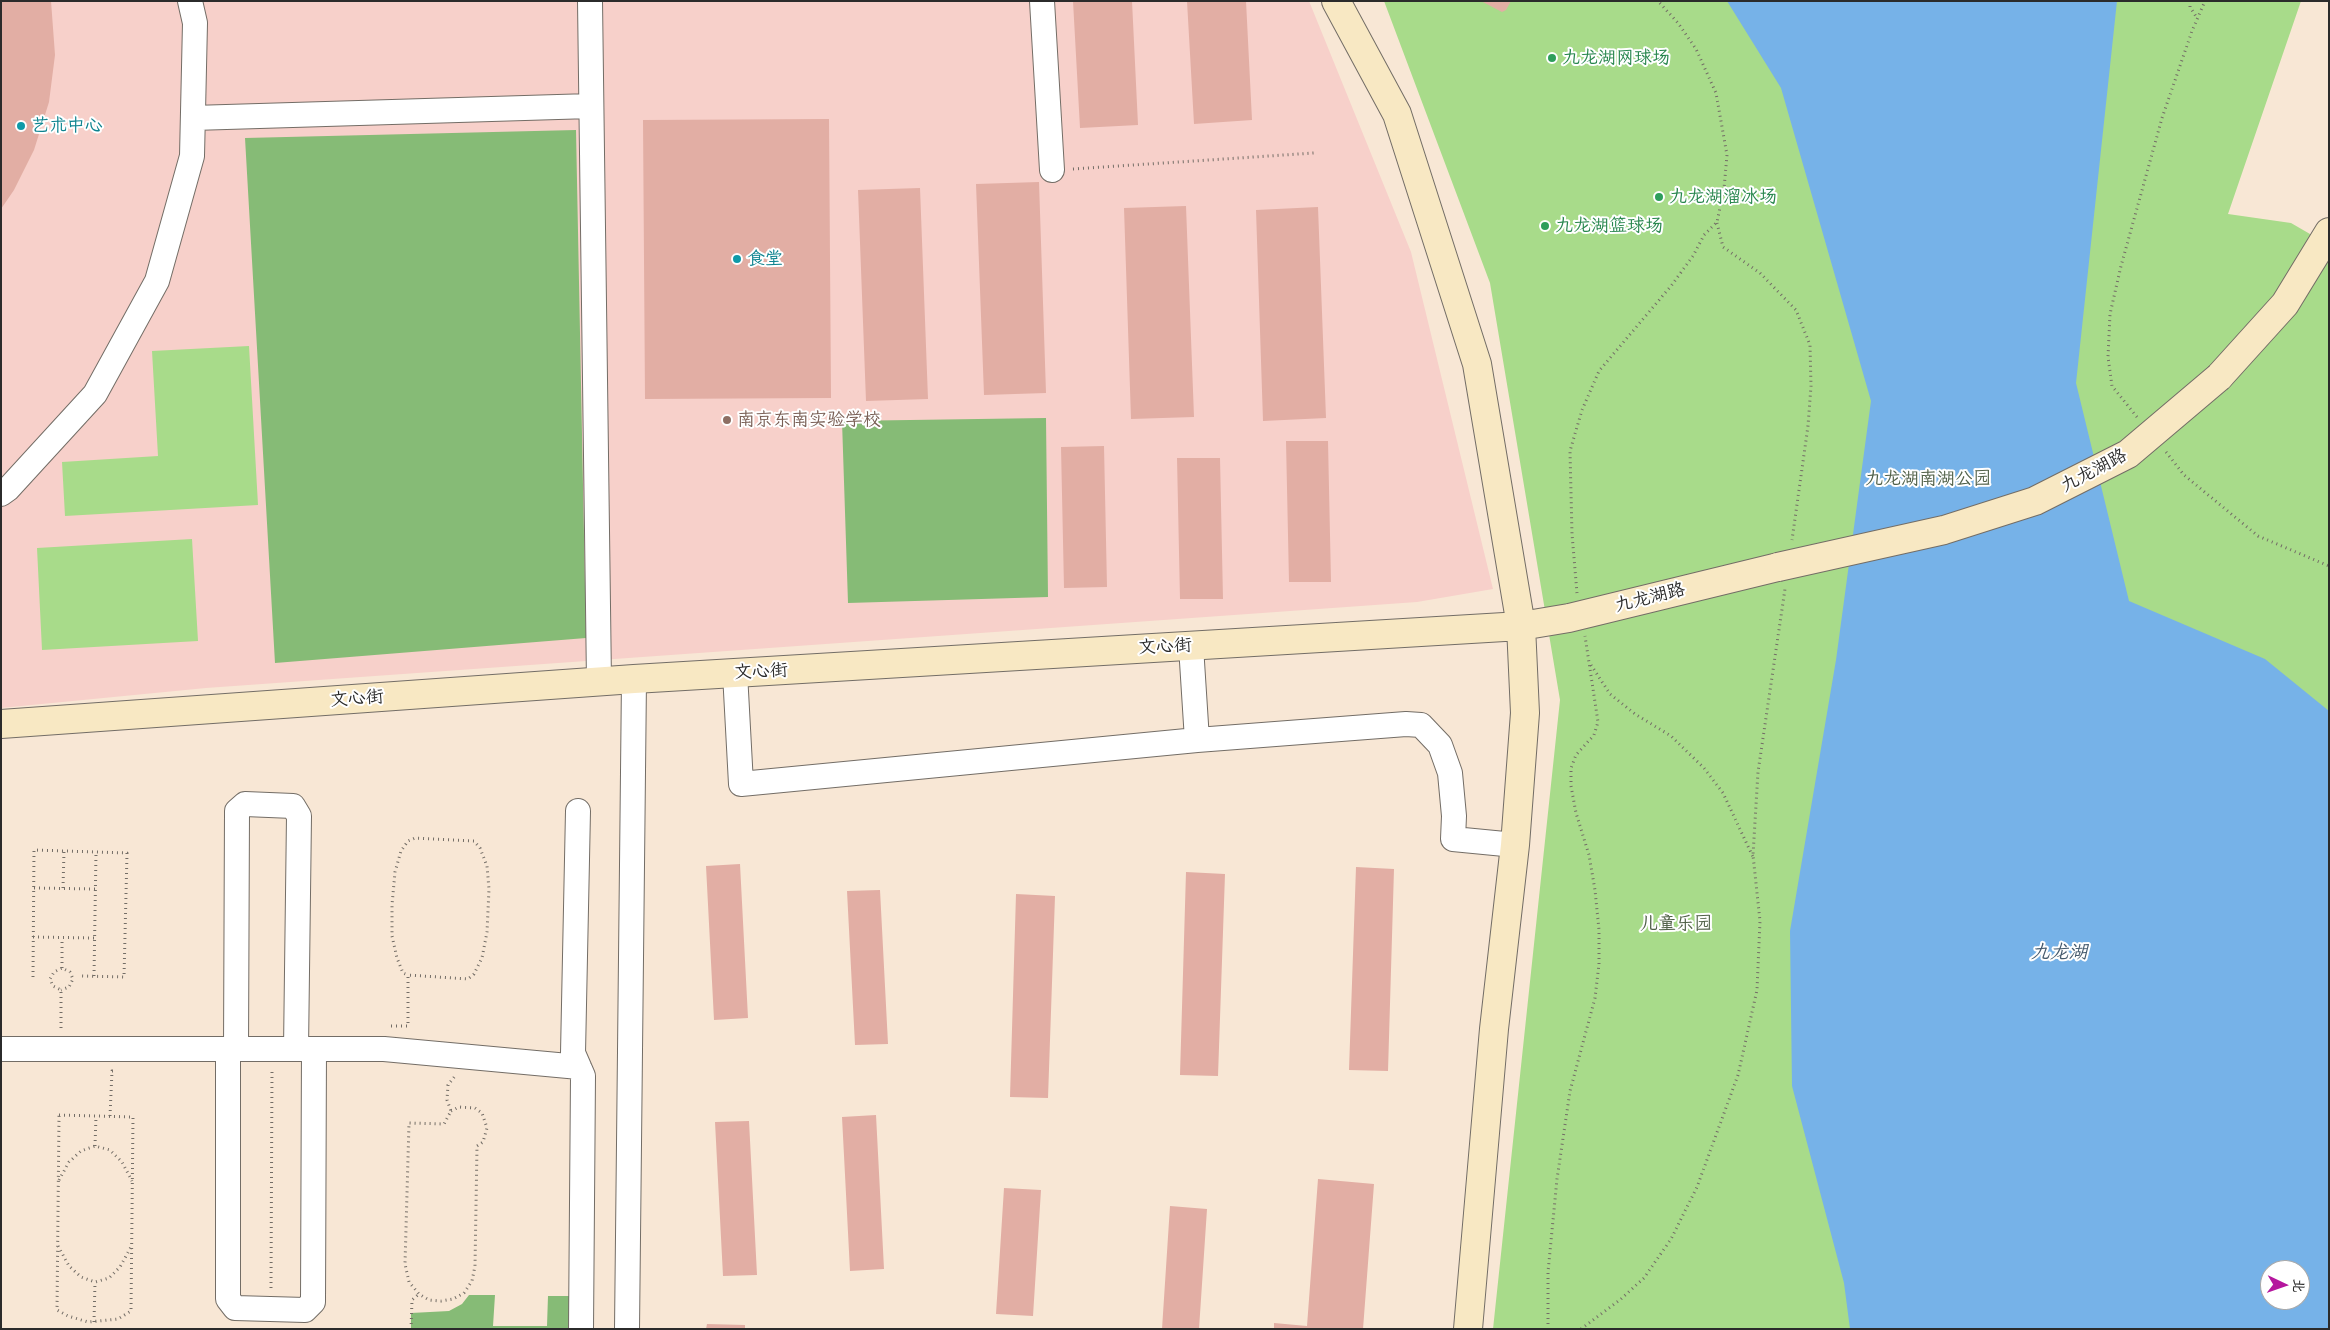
<!DOCTYPE html>
<meta charset="utf-8">
<style>
body{margin:0}
#map{position:relative;width:2330px;height:1330px;overflow:hidden;background:#f8e7d5;font-family:"Shantell Sans","LXGW WenKai TC",sans-serif}
canvas{display:block}
.frame{position:absolute;inset:0;border:2px solid #2b2b2b;pointer-events:none}
.north{position:absolute;left:2260px;top:1260px;width:50px;height:50px;box-sizing:border-box;background:#fff;border:1px solid #aaa;border-radius:50%;rotate:93deg;font-size:14px;font-weight:700;line-height:20px;text-align:center;color:#2b2b2b}
.north::after{content:'';display:block;margin:auto;width:18px;height:22px;background:#b5179e;clip-path:polygon(50% 0,100% 100%,50% 72%,0 100%)}
</style>
<div id="map">
<canvas width="2330" height="1330"></canvas>
<div class="frame"></div>
<div class="north">北</div>
</div>
<script>
const ctx = document.querySelector('canvas').getContext('2d');
ctx.lineJoin = 'round';
function fillPath(path, color) { ctx.fillStyle = color; ctx.fill(path, 'evenodd'); }
const shape = rows => new Path2D(rows.map(r => 'M' + r).join(''));
function stroke(path, color, width, dash) { ctx.strokeStyle = color; ctx.lineWidth = width; ctx.lineCap = dash ? 'butt' : 'round'; ctx.setLineDash(dash || []); ctx.stroke(path); }
function drawText(font, color, halo, rows, align = 'center') {
  ctx.font = font + ' "Shantell Sans","LXGW WenKai TC",sans-serif'; ctx.lineWidth = 4; ctx.setLineDash([]); ctx.textBaseline = 'middle'; ctx.strokeStyle = halo; ctx.fillStyle = color; for (const [text, x, y, turn = 0] of rows) {
    ctx.save(); ctx.translate(x, y); ctx.rotate((+turn || 0) * Math.PI / 180); ctx.textAlign = isNaN(turn) ? turn : align; if (halo) ctx.strokeText(text, 0, 0); ctx.fillText(text, 0, 0); ctx.restore();
  }
}
const built = shape([
 [1,1,1309,1,1411,252,1493,589,1417,602,206,688,1,708]
]);
const green = shape([
 [1384,1,2301,1,2228,214,2291,223,2329,245,2329,1329,1493,1329,1560,700,1490,283],
 [2270,1270,2300,1270,2300,1300,2270,1300],
 [249,346,258,505,65,516,62,462,158,456,152,351],
 [192,539,198,641,42,650,37,548]
]);
const forest = shape([
 [576,130,586,638,275,663,245,138],
 [1046,418,1048,597,848,603,842,421],
 [469,1295,495,1295,493,1326,547,1326,548,1296,571,1296,570,1329,411,1329,411,1313,449,1311,462,1304]
]);
const water = shape([
 [1727,1,2117,1,2076,383,2129,601,2265,659,2329,711,2329,1329,1850,1329,1844,1283,1792,1086,1790,931,1836,660,1871,401,1781,88],
 [2270,1270,2300,1270,2300,1300,2270,1300]
]);
const building = shape([
 [1,1,51,1,55,55,49,102,34,150,14,190,1,209],
 [1073,1,1132,1,1138,125,1080,128],
 [1187,1,1246,1,1252,120,1194,124],
 [1481,1,1511,1,1506,10,1502,12],
 [829,119,831,398,645,399,643,120],
 [1039,182,1046,393,984,395,976,184],
 [920,188,928,399,866,401,858,190],
 [1186,206,1194,417,1131,419,1124,208],
 [1318,207,1326,418,1263,421,1256,210],
 [1286,441,1328,441,1331,582,1289,582],
 [1104,446,1107,587,1064,588,1061,447],
 [1177,458,1220,458,1223,599,1180,599],
 [740,864,748,1018,714,1020,706,866],
 [1356,867,1394,869,1388,1071,1349,1070],
 [1186,872,1225,874,1218,1076,1180,1075],
 [880,890,888,1044,855,1045,847,891],
 [1016,894,1055,896,1048,1098,1010,1097],
 [876,1115,884,1269,850,1271,842,1117],
 [749,1121,757,1275,723,1276,715,1122],
 [1318,1179,1374,1184,1363,1329,1274,1329,1274,1323,1307,1326],
 [1004,1188,1041,1190,1033,1316,996,1314],
 [1170,1206,1207,1209,1199,1329,1162,1329],
 [707,1324,745,1325,745,1329,706,1329]
]);
const path = shape([
 [2190,1,2190,7,2197,18],
 [1073,169,1314,153],
 [1717,223,1723,247,1760,273,1796,310,1810,345,1811,386,1808,426,1792,540],
 [2137,417,2112,386,2108,357,2110,314,2121,266,2162,118,2192,31,2205,1],
 [2166,452,2184,475,2258,536,2329,566],
 [1577,593,1572,534,1570,451,1582,410,1599,371,1671,286,1693,256,1704,235,1717,222,1724,189,1727,155,1716,93,1696,49,1678,23,1658,1],
 [1591,665,1610,694,1635,714,1671,736,1704,768,1723,793,1753,857],
 [34,888,95,889],
 [63,888,64,851],
 [33,937,95,938],
 [62,968,62,938],
 [94,976,96,852],
 [33,977,34,850,127,853,124,977,82,976],
 [391,1026,408,1026,408,975,468,979,474,974,482,958,487,932,489,889,487,866,480,848,474,841,415,838,408,841,401,851,395,872,392,905,392,936,397,958,403,973,408,975],
 [61,1028,61,990,53,986,50,979,54,972,62,968,70,972,73,979,69,987,61,990],
 [451,1111,459,1107,475,1108,482,1113,487,1128,483,1142,477,1146,475,1266,472,1281,464,1293,453,1299,441,1301,429,1300,419,1294,409,1282,405,1264,409,1123,444,1124,451,1111,447,1100,448,1085,455,1076],
 [59,1115,133,1117,131,1311,118,1319,88,1322,68,1316,57,1310,59,1115],
 [110,1116,112,1071,113,1071],
 [95,1146,96,1116],
 [59,1180,69,1162,81,1151,95,1146,110,1150,122,1162,132,1181],
 [58,1246,69,1266,81,1277,95,1282,109,1278,120,1267,131,1247],
 [271,1288,272,1069],
 [94,1322,95,1282],
 [411,1329,412,1300,419,1294],
 [1548,1329,1548,1272,1557,1179,1570,1091,1595,998,1599,964,1599,930,1595,890,1589,855,1576,813,1571,786,1571,768,1576,755,1594,735,1598,722,1585,636],
 [1581,1329,1621,1299,1644,1278,1671,1239,1697,1187,1738,1075,1757,990,1760,921,1753,855,1758,772,1785,589]
]);
const street = shape([
 [590,1,599,682],
 [1042,1,1052,170],
 [193,118,591,106],
 [1,494,8,489,95,394,157,281,192,156,195,23,190,1],
 [1191,646,1197,740,1406,724,1421,725,1440,745,1450,773,1454,816,1453,839,1515,845],
 [735,673,741,784,1197,740],
 [578,811,573,1053,583,1076,581,1329],
 [1,1049,384,1049,579,1067],
 [228,1049,228,1299,235,1308,305,1310,313,1302,314,1049],
 [236,1049,237,811,245,804,293,806,299,816,296,1049],
 [627,1329,634,679]
]);
const secondary = shape([
 [1336,1,1397,114,1477,364,1521,626,1525,713,1515,845,1494,1029,1468,1329],
 [2219,377,2285,304,2329,232],
 [1,724,634,679,1521,626,1569,618,1778,567]
]);
const secondaryBridge = shape([
 [1778,567,1944,530,2035,501,2128,454,2219,377]
]);
const markers = [
 [1552,58,5,"#2e9e5b"],
 [21,126,5,"#0f9aa8"],
 [1659,197,5,"#2e9e5b"],
 [1545,226,5,"#2e9e5b"],
 [737,259,5,"#0f9aa8"],
 [727,420,5,"#8d6e63"]
];
const leisureNames = [
 ["九龙湖网球场",1562,58],
 ["九龙湖溜冰场",1669,197],
 ["九龙湖篮球场",1555,226]
];
const cultureNames = [
 ["艺术中心",31,126],
 ["食堂",747,259]
];
const educationNames = [
 ["南京东南实验学校",737,420]
];
const streetNames = [
 ["九龙湖路",2094,471,-28],
 ["九龙湖路",1650,598,-14],
 ["文心街",1165,647,-3],
 ["文心街",761,672,-3],
 ["文心街",357,699,-4]
];
const parkNames = [
 ["九龙湖南湖公园",1928,479],
 ["儿童乐园",1676,924]
];
const waterNames = [
 ["九龙湖",2059,953]
];
fillPath(built, '#f7d0ca');
fillPath(green, '#a8db8a');
fillPath(forest, '#86bb76');
fillPath(water, '#76b2e8');
fillPath(building, '#e2aea4');
stroke(street, '#736d66', 26);
stroke(secondary, '#736d66', 30);
stroke(path, '#736d66', 3, [1, 4]);
stroke(street, '#fff', 24);
stroke(secondary, '#f8e8c3', 28);
stroke(secondaryBridge, '#736d66', 30, []);
stroke(secondaryBridge, '#f8e8c3', 28);
for (const [x, y, r, color] of markers) { const dot = new Path2D(); dot.arc(x, y, r, 0, 2 * Math.PI); ctx.fillStyle = color; ctx.fill(dot); stroke(dot, '#fff', 2); }
drawText('18px', '#27864d', '#fff', leisureNames, 'left');
drawText('18px', '#0d838f', '#fff', cultureNames, 'left');
drawText('18px', '#785e54', '#fff', educationNames, 'left');
drawText('18px', '#2b2b2b', '#fff', streetNames);
drawText('18px', '#506048', '#fff', parkNames);
drawText('italic 19px', '#455a6d', '#fff', waterNames);
</script>
